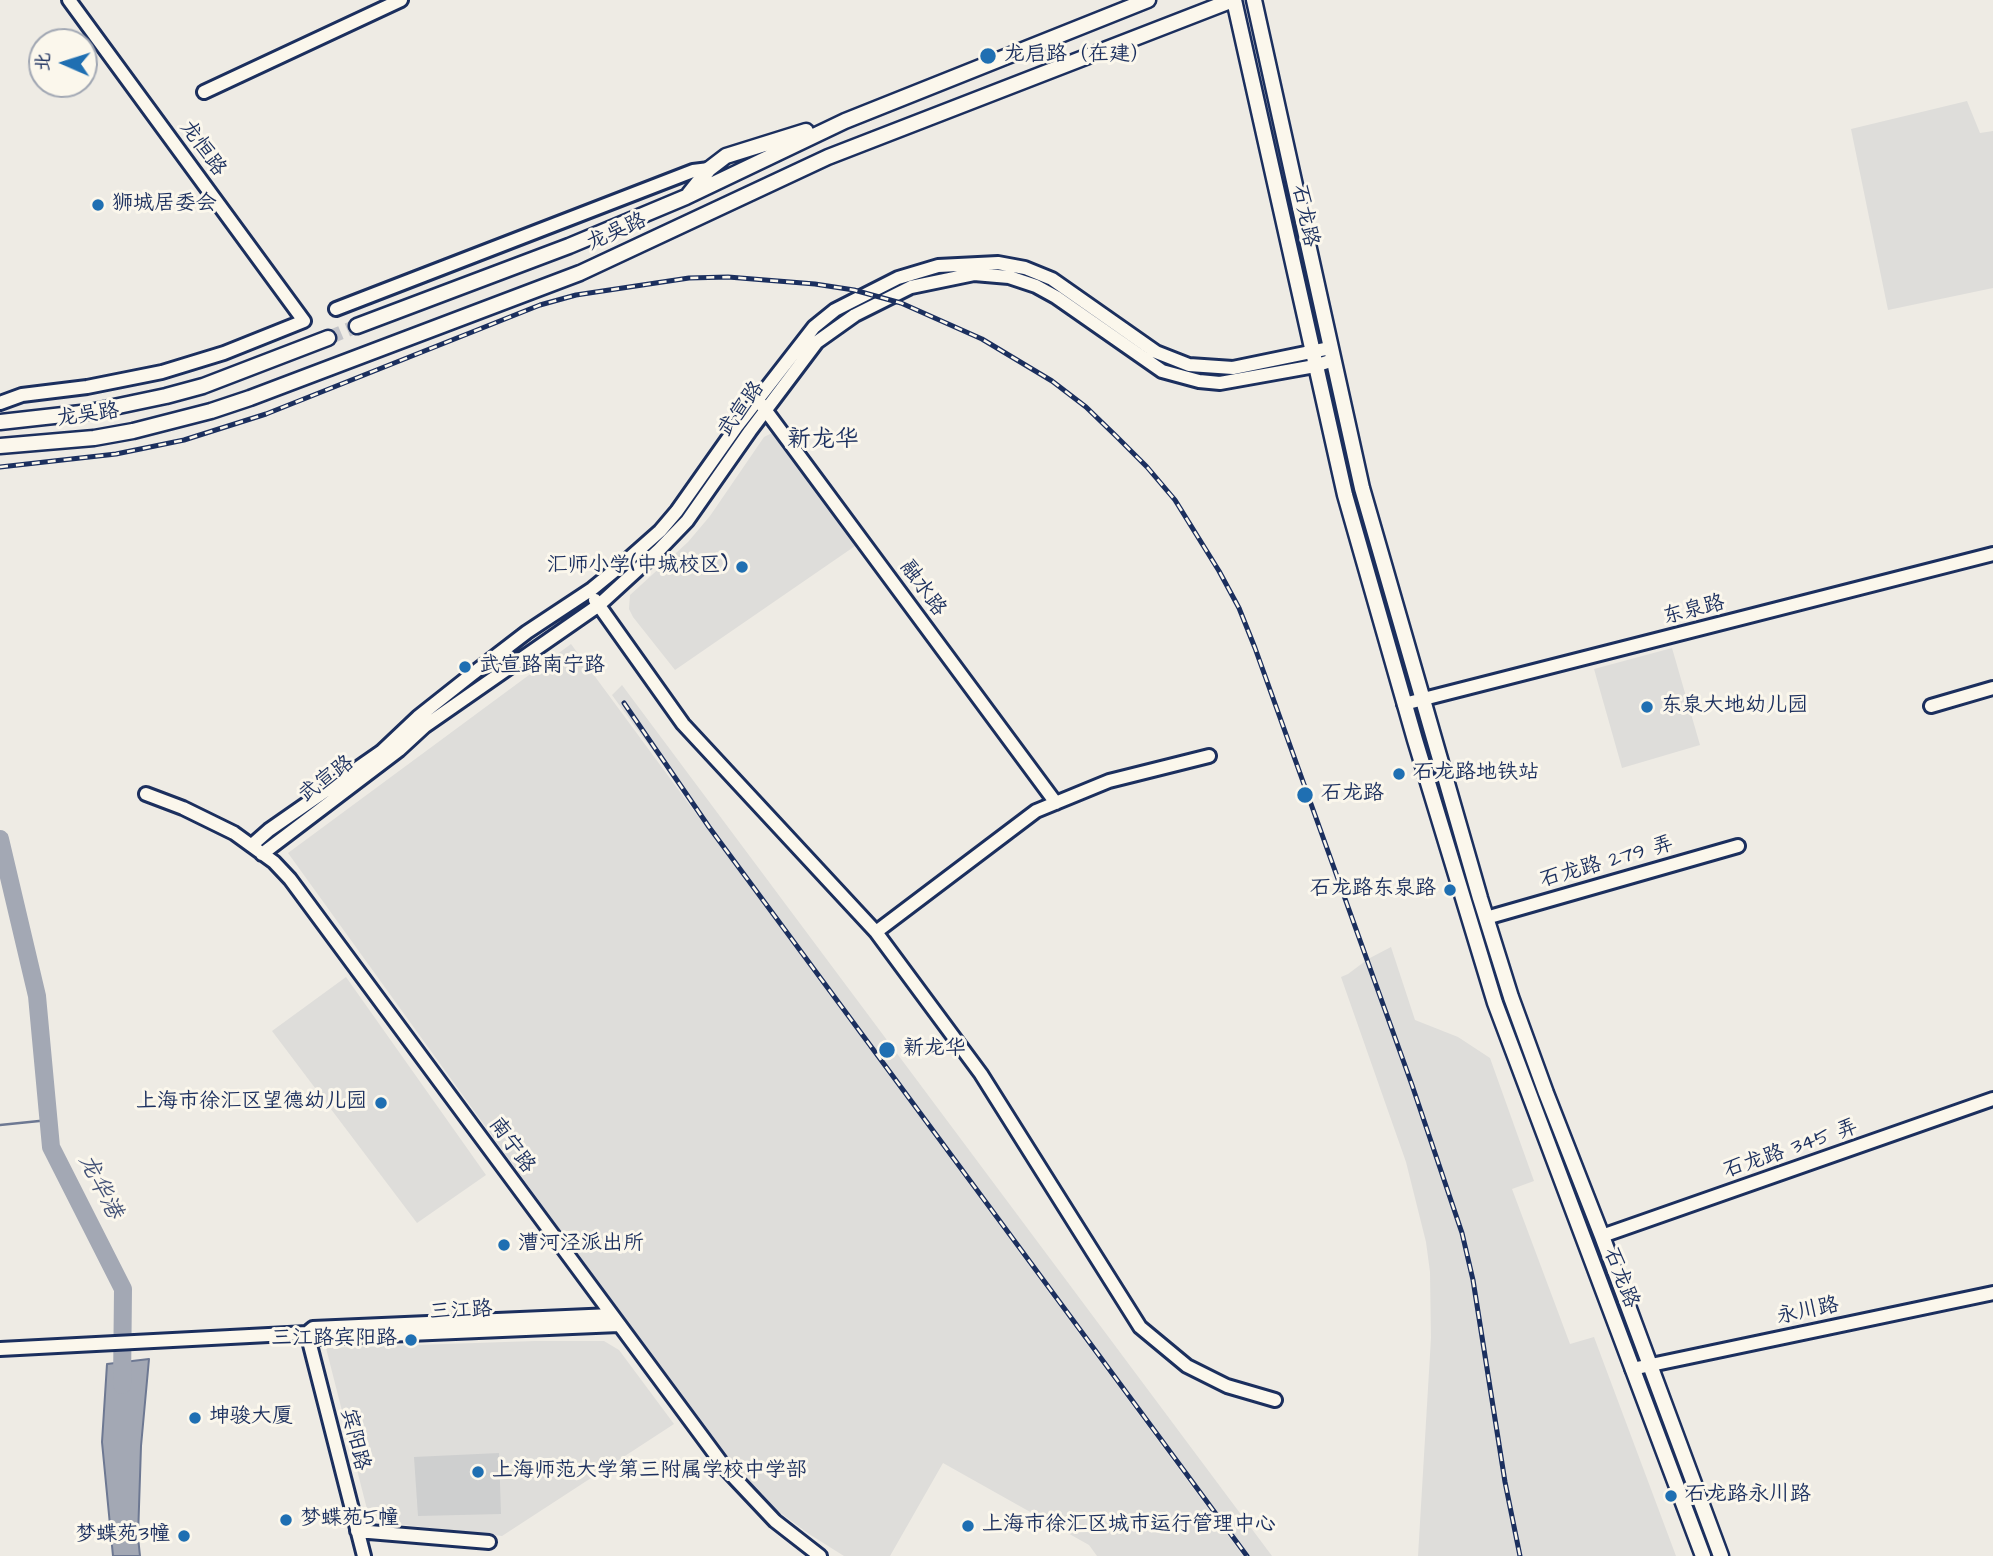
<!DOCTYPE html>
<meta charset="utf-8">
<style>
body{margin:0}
#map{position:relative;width:1993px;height:1556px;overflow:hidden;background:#eeebe4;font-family:"Architects Daughter","LXGW WenKai TC",sans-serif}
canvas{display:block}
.north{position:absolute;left:28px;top:28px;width:70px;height:70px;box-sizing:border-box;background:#fbf7ec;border:2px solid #a1a7b3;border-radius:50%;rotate:273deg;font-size:19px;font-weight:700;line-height:28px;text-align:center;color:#1b2f5e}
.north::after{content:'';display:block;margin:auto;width:24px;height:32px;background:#1f6fb2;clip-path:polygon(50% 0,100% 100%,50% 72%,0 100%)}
</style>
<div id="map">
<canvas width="1993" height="1556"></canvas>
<div class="north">北</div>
</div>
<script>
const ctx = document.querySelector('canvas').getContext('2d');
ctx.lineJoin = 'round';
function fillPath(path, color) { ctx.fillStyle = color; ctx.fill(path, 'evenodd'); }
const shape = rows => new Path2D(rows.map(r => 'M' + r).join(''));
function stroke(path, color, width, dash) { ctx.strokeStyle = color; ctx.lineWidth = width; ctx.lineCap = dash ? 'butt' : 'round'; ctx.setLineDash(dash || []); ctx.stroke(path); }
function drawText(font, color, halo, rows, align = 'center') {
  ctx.font = font + ' "Architects Daughter","LXGW WenKai TC",sans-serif'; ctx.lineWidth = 6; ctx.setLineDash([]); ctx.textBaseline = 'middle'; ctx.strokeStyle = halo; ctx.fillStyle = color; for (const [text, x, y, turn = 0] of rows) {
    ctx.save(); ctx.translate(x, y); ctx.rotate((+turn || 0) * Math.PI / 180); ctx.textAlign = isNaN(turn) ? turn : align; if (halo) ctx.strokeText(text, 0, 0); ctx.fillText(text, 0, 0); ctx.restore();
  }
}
const built = shape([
 [1967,101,1980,133,1993,131,1993,288,1888,310,1851,129],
 [772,433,782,442,858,544,675,670,633,617,629,609,630,595,688,542,710,516,764,437],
 [571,644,1243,1556,1097,1556,1089,1545,943,1463,890,1556,844,1556,809,1534,767,1503,700,1424,288,853],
 [1672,648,1700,745,1622,768,1594,669],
 [622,685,1272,1556,1245,1556,612,695],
 [1391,947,1415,1020,1458,1037,1490,1058,1534,1181,1512,1189,1570,1344,1594,1337,1676,1556,1418,1556,1431,1338,1430,1272,1426,1242,1406,1162,1341,977,1348,974,1368,959],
 [346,977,486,1175,417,1223,272,1031],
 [535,1341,604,1341,619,1350,674,1424,502,1536,370,1521,326,1348]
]);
const green = shape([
 [499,1453,501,1514,418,1516,414,1457]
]);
const water = shape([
 [149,1359,141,1446,138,1537,140,1556,113,1556,102,1442,107,1364,149,1359]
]);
const stream = shape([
 [0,1125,49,1120]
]);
const river = shape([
 [0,839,37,996,51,1147,123,1289,122,1385]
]);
const majorTunnel = shape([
 [328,338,357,326]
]);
const minor = shape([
 [204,92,401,0],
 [336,309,693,171,709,169],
 [0,403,22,395,87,387,162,372,224,353,304,321,69,0],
 [761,404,1056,803],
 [595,600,683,724,876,932,981,1074,1140,1327,1187,1366,1227,1386,1275,1400],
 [1404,704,1993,554],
 [1931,706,1993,688],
 [146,794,183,808,234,833,274,862,290,879,726,1469,775,1521,820,1556],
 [252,845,269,830,381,752,418,717,471,675,527,632,592,589,625,562,660,531,677,511,737,426,814,327,835,310,898,278,938,266,998,263,1025,268,1052,279,1156,352,1189,365,1233,368,1330,348],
 [262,854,399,750,425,726,599,605,659,550,687,521,750,431,817,342,855,315,911,287,974,274,1009,277,1036,286,1056,297,1162,371,1199,381,1220,383,1315,366,1333,360],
 [1486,918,1738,846],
 [876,932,1036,811,1109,781,1209,756],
 [1602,1236,1993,1099],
 [307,1333,315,1338,619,1325],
 [307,1333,364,1556],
 [0,1349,307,1333,313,1328,612,1315],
 [1632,1369,1993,1293],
 [357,1531,489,1542]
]);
const major = shape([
 [1234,0,1345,495,1415,740,1495,1003,1703,1556],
 [1254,0,1362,488,1480,898,1511,997,1546,1093,1602,1236,1721,1556],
 [689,194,709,169,726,156,806,131],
 [357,326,569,246,686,197,845,121,1148,0],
 [0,422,90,412,166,396,203,386,328,338],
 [0,446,94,438,133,431,211,411,250,398,580,273,828,157,1233,0]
]);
const rail = shape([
 [0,467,116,454,184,440,266,414,540,305,576,295,689,278,728,277,815,284,854,290,901,303,982,339,1052,381,1086,407,1117,437,1147,467,1175,500,1219,571,1239,608,1255,648,1412,1085,1462,1233,1473,1280,1505,1482,1520,1556],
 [624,703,709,827,1247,1556]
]);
const markers = [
 [988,56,9,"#1f6fb2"],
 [98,205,7,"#1f6fb2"],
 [742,567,7,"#1f6fb2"],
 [465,667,7,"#1f6fb2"],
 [1647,707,7,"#1f6fb2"],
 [1399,774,7,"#1f6fb2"],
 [1305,795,9,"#1f6fb2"],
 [1450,890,7,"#1f6fb2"],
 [887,1050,9,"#1f6fb2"],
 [381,1103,7,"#1f6fb2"],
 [504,1245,7,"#1f6fb2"],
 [411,1340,7,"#1f6fb2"],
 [195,1418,7,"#1f6fb2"],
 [478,1472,7,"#1f6fb2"],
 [1671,1496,7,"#1f6fb2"],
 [286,1520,7,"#1f6fb2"],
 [968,1526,7,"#1f6fb2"],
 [184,1536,7,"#1f6fb2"]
];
const poiNames = [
 ["龙启路（在建）",1004,56],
 ["狮城居委会",112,205],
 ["汇师小学(中城校区)",728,567,"right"],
 ["武宣路南宁路",479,667],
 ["东泉大地幼儿园",1661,707],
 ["石龙路地铁站",1413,774],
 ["石龙路",1321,795],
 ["石龙路东泉路",1436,890,"right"],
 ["新龙华",903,1050],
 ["上海市徐汇区望德幼儿园",367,1103,"right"],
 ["漕河泾派出所",518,1245],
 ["三江路宾阳路",397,1340,"right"],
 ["坤骏大厦",209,1418],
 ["上海师范大学第三附属学校中学部",492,1472],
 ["石龙路永川路",1685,1496],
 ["梦蝶苑5幢",300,1520],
 ["上海市徐汇区城市运行管理中心",982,1526],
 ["梦蝶苑3幢",170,1536,"right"]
];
const streetNames = [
 ["龙恒路",202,149,54],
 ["石龙路",1304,216,78],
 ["龙吴路",617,233,-24],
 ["武宣路",742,410,-54],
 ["龙吴路",88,416,-8],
 ["融水路",922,589,54],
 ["东泉路",1694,611,-14],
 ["武宣路",327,780,-37],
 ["石龙路 279 弄",1607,863,-16],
 ["南宁路",511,1146,54],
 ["石龙路 345 弄",1791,1150,-19],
 ["石龙路",1620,1278,69],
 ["三江路",461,1312,-3],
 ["永川路",1808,1312,-12],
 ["宾阳路",354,1440,76]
];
const waterNames = [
 ["龙华港",99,1187,63]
];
const quarterNames = [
 ["新龙华",823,441]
];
fillPath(built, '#deddda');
fillPath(green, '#cecfcf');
fillPath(water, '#a3a8b4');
stroke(water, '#6d7892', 2);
stroke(stream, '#6d7892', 2.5);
stroke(river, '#a3a8b4', 18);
stroke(majorTunnel, '#c4c5c9', 14, [14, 7]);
stroke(minor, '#1b2f5e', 18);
stroke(major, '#1b2f5e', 19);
stroke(minor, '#fbf7ec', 12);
stroke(major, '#fbf7ec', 14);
stroke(rail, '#1b2f5e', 5);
stroke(rail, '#fbf7ec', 2.5, [8]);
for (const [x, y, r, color] of markers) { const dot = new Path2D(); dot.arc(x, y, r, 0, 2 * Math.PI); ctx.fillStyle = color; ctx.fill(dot); stroke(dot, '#fbf7ec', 2.5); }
drawText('21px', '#1b2f5e', '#fbf7ec', poiNames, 'left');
drawText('21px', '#1b2f5e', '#fbf7ec', streetNames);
drawText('italic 23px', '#445378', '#fbf7ec', waterNames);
drawText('24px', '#1b2f5e', '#fbf7ec', quarterNames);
</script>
